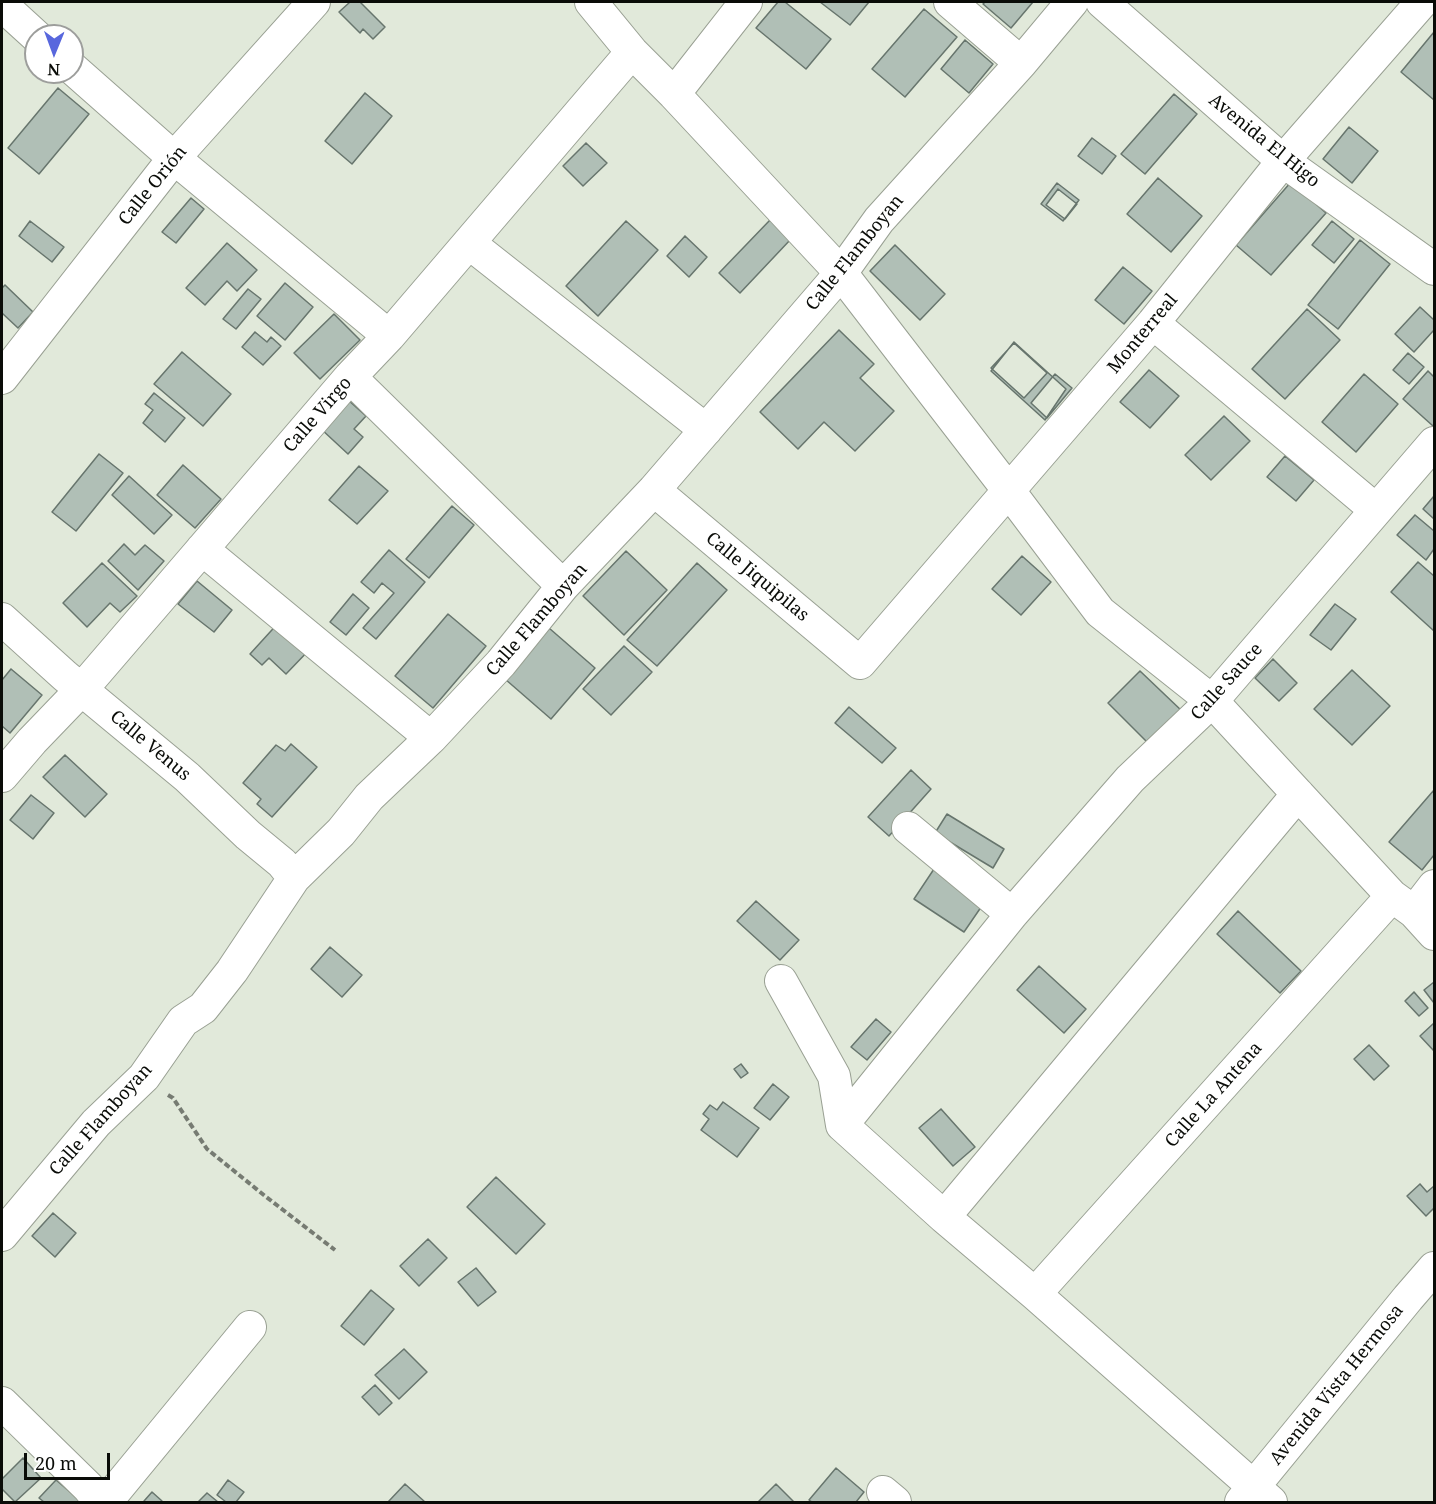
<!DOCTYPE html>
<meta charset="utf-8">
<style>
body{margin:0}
#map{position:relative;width:1436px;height:1504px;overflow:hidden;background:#e1e9da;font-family:"Noto Serif",serif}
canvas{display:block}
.frame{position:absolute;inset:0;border:3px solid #0a0c08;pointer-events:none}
.north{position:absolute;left:24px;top:24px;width:60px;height:60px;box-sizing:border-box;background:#fff;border:2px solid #9d9e9c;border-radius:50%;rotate:181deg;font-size:16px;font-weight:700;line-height:24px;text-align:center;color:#0a0c08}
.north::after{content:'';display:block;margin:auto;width:21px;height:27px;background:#5867dd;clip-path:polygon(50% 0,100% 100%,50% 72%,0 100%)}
.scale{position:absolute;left:24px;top:1453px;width:86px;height:27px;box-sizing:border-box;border:3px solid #0a0c08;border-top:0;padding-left:8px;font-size:18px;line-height:21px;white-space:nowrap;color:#0a0c08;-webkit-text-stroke:4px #fff;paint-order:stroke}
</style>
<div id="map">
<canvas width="1436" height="1504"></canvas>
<div class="frame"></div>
<div class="north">N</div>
<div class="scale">20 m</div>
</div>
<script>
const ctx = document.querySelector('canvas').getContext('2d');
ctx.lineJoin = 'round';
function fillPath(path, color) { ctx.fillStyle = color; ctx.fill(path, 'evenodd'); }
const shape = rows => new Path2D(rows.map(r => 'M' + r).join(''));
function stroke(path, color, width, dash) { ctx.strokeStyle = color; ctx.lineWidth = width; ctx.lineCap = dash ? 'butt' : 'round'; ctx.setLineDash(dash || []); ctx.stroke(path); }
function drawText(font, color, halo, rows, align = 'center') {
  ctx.font = font + ' "Noto Serif",serif'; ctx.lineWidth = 4.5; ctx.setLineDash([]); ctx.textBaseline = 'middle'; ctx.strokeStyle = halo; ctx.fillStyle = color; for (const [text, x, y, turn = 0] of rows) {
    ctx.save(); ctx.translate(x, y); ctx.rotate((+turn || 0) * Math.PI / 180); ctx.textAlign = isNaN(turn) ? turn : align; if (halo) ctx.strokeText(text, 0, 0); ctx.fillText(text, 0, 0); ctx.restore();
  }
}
const building = shape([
 [350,2,360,2,385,27,373,39,363,29,360,33,339,12,350,2],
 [778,2,785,2,831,39,806,69,756,28,778,2],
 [820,2,869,2,850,25,820,2],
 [985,2,1033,2,1011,28,983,4,985,2],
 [924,9,957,37,905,97,872,69,924,9],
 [1434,32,1434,100,1401,72,1434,32],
 [965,40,993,64,969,93,941,69,965,40],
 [58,88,89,114,39,174,8,148,58,88],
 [365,93,392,116,352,164,325,141,365,93],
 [1174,94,1197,114,1145,174,1121,154,1174,94],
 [1349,127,1378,151,1352,183,1323,159,1349,127],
 [1092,138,1116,156,1102,174,1078,156,1092,138],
 [586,143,607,163,583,186,563,166,586,143],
 [1158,178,1202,216,1171,252,1127,214,1158,178],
 [1291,182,1326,213,1271,275,1236,245,1291,182],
 [1057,183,1079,200,1063,221,1041,204,1057,183],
 [1058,189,1077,204,1065,219,1046,205,1058,189],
 [191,198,204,209,176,243,162,232,191,198],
 [770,220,791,239,740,293,719,273,770,220],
 [30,221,64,247,52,262,19,236,30,221],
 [626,221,658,250,598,316,566,286,626,221],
 [1332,221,1354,239,1334,263,1312,245,1332,221],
 [685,236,707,257,689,277,667,256,685,236],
 [1360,240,1390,264,1338,329,1308,305,1360,240],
 [227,243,257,270,237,291,227,281,205,305,186,288,227,243],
 [895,245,945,294,920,320,870,271,895,245],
 [1123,267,1152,291,1124,324,1095,300,1123,267],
 [285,283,313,307,285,340,257,316,285,283],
 [5,285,33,312,18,328,2,313,2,288,5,285],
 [248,289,261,299,236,329,223,319,248,289],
 [1420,307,1434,320,1434,330,1414,352,1395,334,1420,307],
 [1307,309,1340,340,1285,399,1252,369,1307,309],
 [334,314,360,340,320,379,294,353,334,314],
 [839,330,874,364,860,378,894,411,855,451,824,422,798,449,760,412,839,330],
 [255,332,267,342,271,337,281,346,263,365,242,347,255,332],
 [1014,342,1066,389,1045,420,991,371,1014,342],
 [1014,343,1047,373,1024,398,991,368,1014,343],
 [182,352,231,394,203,426,154,384,182,352],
 [1408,353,1424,367,1409,384,1393,370,1408,353],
 [1149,370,1179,396,1150,428,1120,402,1149,370],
 [1428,371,1434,377,1434,424,1433,426,1403,399,1428,371],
 [1055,374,1072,388,1047,418,1031,403,1055,374],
 [1364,374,1398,404,1356,452,1322,422,1364,374],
 [154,393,185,418,165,442,143,423,153,410,145,404,154,393],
 [347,399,366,416,354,429,363,437,348,454,320,428,347,399],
 [1224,416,1250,441,1211,480,1185,455,1224,416],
 [99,454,123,473,76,531,52,512,99,454],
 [1285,456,1314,480,1296,501,1267,477,1285,456],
 [183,465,221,499,195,528,157,495,183,465],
 [359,466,388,491,357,524,329,500,359,466],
 [129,476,172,515,154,534,112,495,129,476],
 [1434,496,1434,519,1423,509,1434,496],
 [452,506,474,525,429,578,406,559,452,506],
 [1415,515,1434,531,1434,549,1426,560,1397,535,1415,515],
 [124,544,135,555,145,545,164,561,138,590,108,561,124,544],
 [389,550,425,582,376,639,363,628,394,593,382,583,374,593,361,582,389,550],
 [626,551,667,590,624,635,583,596,626,551],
 [1022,556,1051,582,1021,615,992,589,1022,556],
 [1418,562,1434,576,1434,631,1391,592,1418,562],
 [102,563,137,596,120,612,110,603,87,627,63,603,102,563],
 [697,563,727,590,657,666,627,640,697,563],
 [197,581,232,610,214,632,178,604,197,581],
 [353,594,369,608,346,635,330,622,353,594],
 [1335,604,1356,619,1331,650,1310,635,1335,604],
 [448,614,486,646,433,708,395,676,448,614],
 [281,620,311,648,286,674,269,658,262,665,250,654,281,620],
 [549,628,595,668,551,719,505,679,549,628],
 [624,646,652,672,611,715,583,689,624,646],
 [1273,659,1297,683,1279,701,1255,678,1273,659],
 [11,669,42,695,10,733,2,726,2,680,11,669],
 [1352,670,1390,706,1352,745,1314,709,1352,670],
 [1140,671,1183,712,1150,745,1108,703,1140,671],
 [849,707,896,748,882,763,835,723,849,707],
 [291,744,317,767,272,817,257,804,261,799,243,783,276,745,285,751,291,744],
 [65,755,107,794,85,817,43,777,65,755],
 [911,770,931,789,889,836,868,817,911,770],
 [1434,790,1434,855,1422,870,1389,842,1434,790],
 [31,795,54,813,33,839,10,820,31,795],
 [947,814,1004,849,993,868,935,833,947,814],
 [938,863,988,897,964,932,914,899,938,863],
 [756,901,799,940,780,960,737,921,756,901],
 [1238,911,1301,971,1280,993,1217,934,1238,911],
 [330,947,362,975,342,997,311,969,330,947],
 [1039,966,1086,1009,1064,1033,1017,990,1039,966],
 [1434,982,1434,1003,1424,990,1434,982],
 [1414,992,1428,1008,1419,1016,1405,1001,1414,992],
 [876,1019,891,1032,867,1060,851,1047,876,1019],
 [1434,1023,1434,1051,1420,1036,1434,1023],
 [1369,1045,1389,1066,1374,1080,1354,1059,1369,1045],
 [741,1064,748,1073,741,1078,734,1069,741,1064],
 [773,1084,789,1097,770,1120,754,1108,773,1084],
 [723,1102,759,1128,737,1157,701,1130,709,1119,703,1114,710,1105,717,1110,723,1102],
 [941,1109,975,1147,953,1166,919,1128,941,1109],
 [496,1177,545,1224,516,1254,467,1207,496,1177],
 [1420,1184,1427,1192,1434,1186,1434,1208,1426,1216,1407,1196,1420,1184],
 [53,1213,76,1233,55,1257,32,1236,53,1213],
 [428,1239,447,1258,419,1286,400,1266,428,1239],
 [476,1268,496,1292,478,1306,458,1282,476,1268],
 [371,1290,394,1309,364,1345,341,1326,371,1290],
 [404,1349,427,1372,399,1399,375,1375,404,1349],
 [375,1385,392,1403,379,1415,362,1397,375,1385],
 [23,1458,41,1478,15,1502,2,1489,2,1479,23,1458],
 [836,1468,864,1492,856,1502,812,1502,809,1500,836,1468],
 [56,1480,82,1502,44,1502,39,1498,56,1480],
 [228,1480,244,1492,236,1502,226,1502,217,1495,228,1480],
 [405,1484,425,1502,388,1502,405,1484],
 [776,1484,794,1502,758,1502,776,1484],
 [152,1492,162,1501,161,1502,145,1502,144,1501,152,1492],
 [207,1493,218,1502,198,1502,207,1493]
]);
const path = shape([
 [168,1095,173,1098,207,1149,265,1196,335,1250]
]);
const minor = shape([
 [591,2,632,52,674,94,841,273,1009,491,1100,612,1212,701,1392,896,1414,912,1434,934],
 [950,2,1021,63],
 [1102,2,1283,161,1434,269],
 [2,5,36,36],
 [72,68,174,158,389,336],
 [674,94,746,2],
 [469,243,706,430],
 [1153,323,1376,510],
 [350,377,563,586],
 [2,378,174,158,314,2],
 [654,490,860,663,1153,323,1283,161,1422,2],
 [202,549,431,738],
 [2,619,65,676,187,777,248,835,282,863,294,878],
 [2,776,32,741,82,689,350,377,389,336,632,52],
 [908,828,1012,914],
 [1414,912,1434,886],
 [781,981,834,1076,842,1125,944,1217,1035,1294,1271,1502],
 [842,1125,1012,914,1130,779,1212,701,1434,443],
 [944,1217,1298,794],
 [2,1235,96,1123,144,1077,183,1021,203,1008,232,971,294,878,341,832,369,797,431,738,501,663,563,586,654,490,841,273,879,220,1021,63,1072,2],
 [1035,1294,1392,896],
 [2,1403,88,1487,100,1502],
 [883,1492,895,1502],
 [106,1502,250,1327],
 [1241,1502,1408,1298,1434,1268]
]);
const streetNames = [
 ["Avenida El Higo",1264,141,39],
 ["Calle Orión",153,186,-51],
 ["Calle Flamboyan",855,253,-51],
 ["Monterreal",1143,334,-50],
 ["Calle Virgo",318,415,-49],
 ["Calle Jiquipilas",757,577,40],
 ["Calle Flamboyan",537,620,-49],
 ["Calle Sauce",1227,682,-48],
 ["Calle Venus",150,746,40],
 ["Calle La Antena",1214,1095,-48],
 ["Calle Flamboyan",101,1120,-48],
 ["Avenida Vista Hermosa",1337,1385,-51]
];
fillPath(building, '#b0bfb6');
stroke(building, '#67756d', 1.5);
stroke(minor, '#99a093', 34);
stroke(path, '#767b72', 4, [6, 3]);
stroke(minor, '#fff', 32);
drawText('18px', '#0a0c08', '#fff', streetNames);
</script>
